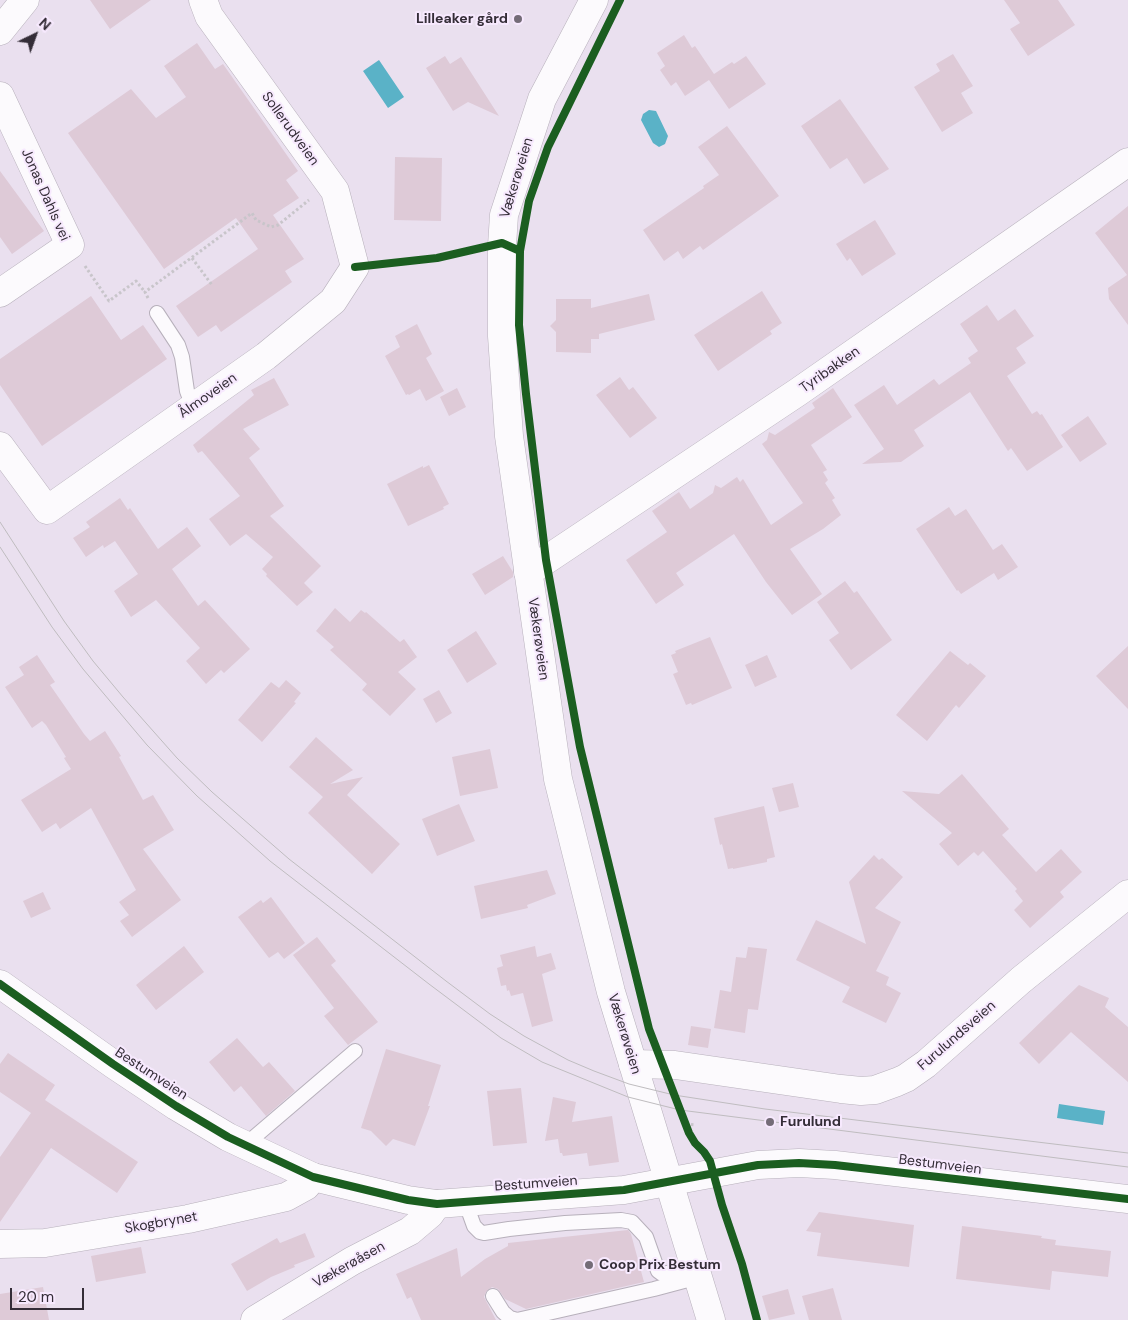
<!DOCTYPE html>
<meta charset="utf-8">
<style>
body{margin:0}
#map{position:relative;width:1128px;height:1320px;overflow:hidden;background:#eae0ef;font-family:"DM Sans",sans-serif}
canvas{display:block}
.north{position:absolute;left:10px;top:10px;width:50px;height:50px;-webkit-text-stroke:4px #f7e9fe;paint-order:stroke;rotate:42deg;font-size:14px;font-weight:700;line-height:20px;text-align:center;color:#342d37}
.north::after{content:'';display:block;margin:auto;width:18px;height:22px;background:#342d37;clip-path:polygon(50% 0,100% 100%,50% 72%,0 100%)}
.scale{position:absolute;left:10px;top:1288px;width:74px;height:22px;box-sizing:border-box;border:2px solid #342d37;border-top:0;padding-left:6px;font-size:15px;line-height:18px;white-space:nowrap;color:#342d37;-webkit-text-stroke:4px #f7e9fe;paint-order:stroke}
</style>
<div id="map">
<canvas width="1128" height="1320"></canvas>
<div class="north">N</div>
<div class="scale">20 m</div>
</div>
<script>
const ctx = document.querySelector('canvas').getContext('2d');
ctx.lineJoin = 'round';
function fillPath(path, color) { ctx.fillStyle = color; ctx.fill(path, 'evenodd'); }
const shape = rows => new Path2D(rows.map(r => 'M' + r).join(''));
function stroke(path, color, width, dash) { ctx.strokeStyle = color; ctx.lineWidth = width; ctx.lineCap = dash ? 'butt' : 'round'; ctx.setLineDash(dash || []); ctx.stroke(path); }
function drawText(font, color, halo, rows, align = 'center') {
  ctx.font = font + ' "DM Sans",sans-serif'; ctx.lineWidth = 4; ctx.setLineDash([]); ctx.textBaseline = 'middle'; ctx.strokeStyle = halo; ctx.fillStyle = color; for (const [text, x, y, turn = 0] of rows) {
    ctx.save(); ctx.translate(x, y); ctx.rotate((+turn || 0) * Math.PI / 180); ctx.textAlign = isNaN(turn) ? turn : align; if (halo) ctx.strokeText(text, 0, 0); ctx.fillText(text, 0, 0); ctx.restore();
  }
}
const water = shape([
 [379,60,404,97,388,108,363,71],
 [649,110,656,111,668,136,665,144,659,147,653,143,641,120,643,114],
 [1059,1104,1105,1111,1103,1125,1057,1118]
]);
const building = shape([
 [90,0,151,0,110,29],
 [1004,0,1058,0,1075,25,1028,56,1010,29,1020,23],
 [684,35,692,48,695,46,714,74,732,62,734,64,746,56,766,84,729,109,709,80,685,96,676,82,671,86,660,70,665,66,657,53],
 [197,43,215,69,223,64,298,171,286,180,299,198,273,215,304,259,285,271,292,282,221,332,216,325,198,337,176,306,258,249,236,218,164,269,68,133,131,89,156,118,186,97,164,66],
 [953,54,973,86,961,93,973,113,942,132,914,87,940,71,936,64],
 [445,56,450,64,461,57,499,116,468,102,453,111,426,68],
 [840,99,889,169,864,184,847,158,830,169,801,126],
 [727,126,779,196,703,250,700,246,683,259,678,251,664,261,643,230,704,188,703,186,719,175,698,147],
 [395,157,442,158,441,221,394,220],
 [0,171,44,231,12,254,0,237],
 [1128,206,1128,325,1109,299,1108,288,1127,275,1095,233],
 [875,220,896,254,862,276,850,258,847,261,836,244],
 [762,291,782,323,770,331,772,334,718,371,694,335],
 [649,294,655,320,599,334,599,339,591,339,591,353,556,352,556,332,550,326,556,320,556,299,591,299,591,308],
 [91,296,121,340,143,325,167,359,42,446,0,385,0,359],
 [987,305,998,321,1015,309,1034,336,1016,348,1026,363,1007,376,1032,414,1037,411,1040,415,1042,414,1063,447,1027,471,1011,448,1008,451,970,392,914,430,924,446,901,462,862,464,884,449,854,405,884,385,897,405,934,379,939,385,971,363,968,358,978,351,960,324],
 [417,324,432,354,426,358,444,391,426,401,420,389,409,395,408,394,406,395,385,356,400,347,395,336],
 [620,377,629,390,633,387,657,418,630,438,596,395],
 [274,378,289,405,243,429,260,449,249,458,284,506,270,516,321,566,304,583,313,592,297,606,266,576,267,574,262,569,273,557,246,534,230,546,209,519,240,496,202,451,198,453,193,445,254,395,251,390],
 [457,388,466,407,449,416,440,397],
 [833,388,852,417,811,445,827,470,823,472,828,480,825,483,835,498,832,500,841,515,823,529,790,549,822,594,792,615,766,582,734,534,676,573,684,585,656,604,626,560,667,532,652,511,679,492,690,509,713,493,715,485,721,488,737,477,740,482,743,479,771,525,803,503,762,444,767,440,769,432,775,435,815,408,812,403],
 [1088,416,1107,444,1080,462,1061,435],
 [429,465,449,504,443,507,444,509,408,526,387,484,423,466,423,468],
 [120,498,128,510,130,508,158,549,187,527,201,546,172,569,198,606,205,600,250,649,224,673,221,670,206,684,186,661,200,648,156,600,131,617,114,591,138,574,115,541,104,548,103,545,86,557,73,538,90,527,86,522],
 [949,507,955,516,966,509,993,550,1002,544,1018,567,998,580,994,573,961,594,958,590,957,591,916,529],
 [503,556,513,572,513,577,485,595,472,574],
 [845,581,854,593,857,591,892,640,851,670,829,640,839,633,817,602],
 [335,608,350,622,361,610,365,613,366,612,400,642,404,639,417,657,398,672,416,689,390,716,362,690,367,684,330,650,334,647,316,631],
 [476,631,497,664,467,683,447,650],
 [710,637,732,688,692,705,691,703,686,705,673,674,678,672,671,655,676,653,675,651],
 [1128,646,1128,709,1096,676],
 [950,651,968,665,970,663,986,676,959,708,956,705,927,741,896,715],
 [37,655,55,682,50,685,84,734,90,741,105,731,121,756,119,757,143,800,153,795,174,830,143,849,181,900,132,937,120,921,129,915,119,902,136,890,91,808,60,829,56,823,42,832,21,800,71,769,64,758,66,757,46,725,42,721,32,728,5,687,24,675,19,667],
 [767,655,777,677,755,687,745,665],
 [286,680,301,693,294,702,296,703,262,742,238,720,271,682,279,688],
 [439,690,452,713,436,723,423,699],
 [316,737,353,770,330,784,363,777,347,795,400,844,372,874,308,813,323,797,289,767],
 [490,749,498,788,460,796,452,757],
 [962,774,1009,829,1002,835,1036,872,1061,849,1082,872,1060,892,1064,897,1030,928,1014,910,1023,901,1015,891,1017,889,983,851,978,856,974,852,958,866,939,844,952,833,902,791,939,794],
 [793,783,799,807,779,812,772,788],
 [459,804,475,841,437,856,422,819],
 [764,806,775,857,767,859,767,862,733,869,733,868,728,869,722,844,720,845,714,818],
 [874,855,879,860,882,858,903,877,875,908,901,922,876,971,889,977,886,985,901,993,886,1023,842,1002,850,987,796,960,816,920,866,944,849,882],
 [547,870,556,894,527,905,528,908,481,919,474,886],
 [43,892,51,909,31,918,23,901],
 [271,897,305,943,284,959,278,952,269,958,238,917,261,900,263,903],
 [317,937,336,961,331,965,378,1022,348,1045,324,1016,334,1008,293,955],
 [184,946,204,972,156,1010,136,985],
 [535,946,537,957,551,953,556,969,542,974,553,1021,532,1027,523,993,511,996,509,990,507,991,506,985,501,986,497,968,503,966,500,955],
 [748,947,767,949,758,1010,748,1009,745,1033,714,1028,720,990,731,992,736,957,746,958],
 [1079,985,1109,998,1105,1007,1128,1027,1128,1082,1071,1032,1039,1064,1019,1043],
 [691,1026,711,1029,708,1048,688,1045],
 [237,1038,263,1067,269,1062,295,1091,266,1116,241,1086,234,1092,209,1062],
 [386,1049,441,1065,428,1106,430,1106,415,1146,393,1139,386,1146,371,1131,361,1128],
 [8,1053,55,1085,45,1100,138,1162,117,1193,51,1148,0,1222,0,1157,31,1113,0,1092,0,1064],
 [521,1088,527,1143,493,1146,487,1091],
 [553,1097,576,1102,572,1122,612,1116,619,1162,589,1166,587,1153,563,1156,562,1153,560,1153,558,1139,545,1141],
 [819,1212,914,1225,909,1267,817,1256,821,1233,806,1231],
 [962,1226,1042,1236,1041,1238,1056,1240,1055,1245,1111,1251,1108,1277,1052,1271,1050,1290,956,1279],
 [628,1230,631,1234,644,1282,526,1309,505,1299,498,1289,492,1287,486,1292,484,1297,496,1320,421,1320,411,1297,407,1299,396,1274,457,1248,461,1277,485,1259,508,1246,508,1243],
 [305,1233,315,1257,294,1265,295,1267,271,1277,247,1291,231,1264,277,1238,280,1243],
 [141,1247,146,1273,96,1282,91,1256],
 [43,1287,49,1320,0,1320,0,1294],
 [833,1288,842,1320,809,1320,802,1296],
 [788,1289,795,1314,769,1320,762,1296]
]);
const path = shape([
 [192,258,212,285],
 [85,266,109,301,136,281,145,292],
 [148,298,145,292,252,213,256,220,271,227,278,225,309,200],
 [686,1124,695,1125]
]);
const lane = shape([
 [157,313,178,345,182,357,187,391,193,407],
 [245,1145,355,1051],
 [465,1201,474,1226,480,1232,484,1233,509,1229,565,1223,621,1220,632,1222,646,1237,658,1271,662,1274,696,1267],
 [493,1296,503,1312,510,1318,517,1320,654,1289,699,1277]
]);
const street = shape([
 [0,31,25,0],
 [0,96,70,245,0,293],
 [0,446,47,510,266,356,333,301,355,267,335,191,209,16,203,0],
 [528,572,798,392,1128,162],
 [633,1064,675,1065,841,1089,861,1091,875,1090,897,1082,906,1078,926,1064,1021,980,1128,894],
 [0,1244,45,1243,188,1219,286,1197,306,1186,313,1177],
 [255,1320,352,1261,410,1231,430,1214,437,1204]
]);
const secondary = shape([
 [0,984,113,1064,176,1106,228,1137,313,1177,408,1200,437,1204,624,1190,758,1165,799,1163,835,1165,1128,1199]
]);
const primary = shape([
 [594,0,542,99,504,215,502,246,502,336,509,436,558,779,611,992,711,1320]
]);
const tram = shape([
 [0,522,64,621,93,661,123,697,177,758,212,792,289,859,446,981,490,1014,524,1036,568,1060,594,1071,629,1084,674,1095,765,1109,1128,1153],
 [0,547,52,627,83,669,147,745,197,796,270,861,429,984,501,1038,542,1062,628,1097,680,1110,1128,1167]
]);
const cycleway = shape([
 [620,0,548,147,529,201,520,251,519,325,526,394,546,560,580,747,649,1029,689,1133,695,1143,704,1152,710,1161,722,1205,742,1264,757,1320],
 [355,267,437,258,502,243,520,251],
 [0,984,113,1064,176,1106,228,1137,313,1177,408,1200,437,1204,624,1190,758,1165,799,1163,835,1165,1128,1199]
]);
const markers = [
 [518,19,5,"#746c77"],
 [770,1122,5,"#746c77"],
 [589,1265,5,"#746c77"]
];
const poiNames = [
 ["Lilleaker gård",508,19,"right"],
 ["Furulund",780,1122],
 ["Coop Prix Bestum",599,1265]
];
const streetNames = [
 ["Sollerudveien",290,129,54],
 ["Vækerøveien",517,178,-73],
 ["Jonas Dahls vei",45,195,66],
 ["Tyribakken",830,370,-35],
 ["Ålmoveien",208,396,-35],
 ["Vækerøveien",538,639,82],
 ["Vækerøveien",624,1034,73],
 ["Furulundsveien",957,1036,-41],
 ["Bestumveien",151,1074,33],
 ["Bestumveien",940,1165,7],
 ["Bestumveien",536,1184,-4],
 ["Skogbrynet",161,1223,-10],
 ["Vækerøåsen",349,1265,-29]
];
fillPath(water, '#5ab2c7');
fillPath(building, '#decad7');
stroke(lane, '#b7b0bb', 16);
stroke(street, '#b7b0bb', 29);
stroke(secondary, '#b7b0bb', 29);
stroke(primary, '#b7b0bb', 29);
stroke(path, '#c8c5ca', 3, [2.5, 2.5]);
stroke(lane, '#fcfafd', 14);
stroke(street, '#fcfafd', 28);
stroke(secondary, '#fcfafd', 28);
stroke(primary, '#fcfafd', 28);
stroke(tram, '#bfbcbf', 1);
stroke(cycleway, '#1b5e20', 8);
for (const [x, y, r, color] of markers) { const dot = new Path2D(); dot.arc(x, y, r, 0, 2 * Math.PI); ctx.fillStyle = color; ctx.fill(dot); stroke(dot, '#f7e9fe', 2); }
drawText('bold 14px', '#342d37', '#f7e9fe', poiNames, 'left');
drawText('14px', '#342d37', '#f7e9fe', streetNames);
</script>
